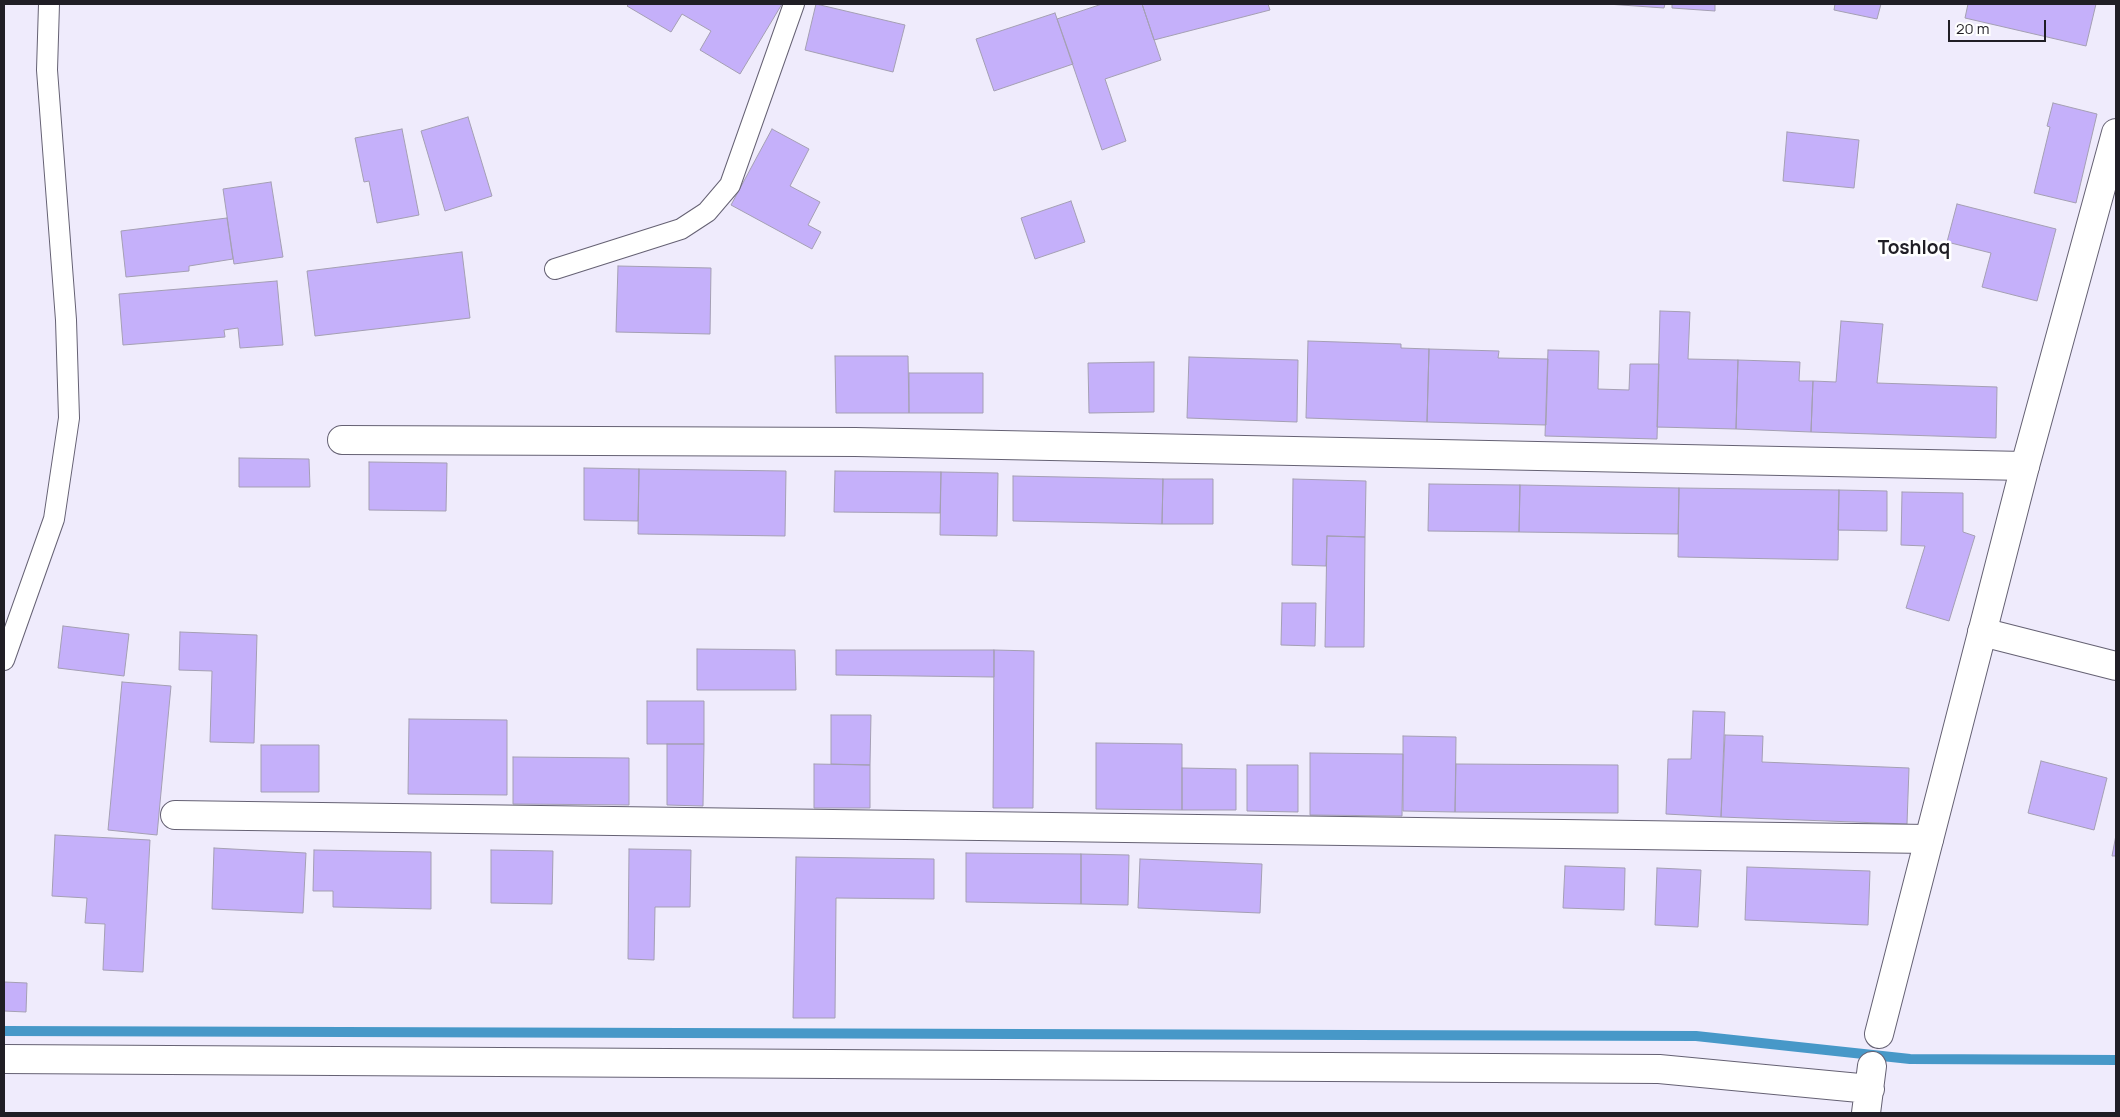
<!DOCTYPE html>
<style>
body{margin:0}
#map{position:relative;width:2120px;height:1117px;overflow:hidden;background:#efebfc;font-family:Manrope,sans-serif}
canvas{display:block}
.frame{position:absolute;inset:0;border:5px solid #201e25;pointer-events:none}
.scale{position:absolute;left:1948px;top:20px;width:98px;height:22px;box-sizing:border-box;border:2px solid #201e25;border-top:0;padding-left:6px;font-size:15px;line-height:18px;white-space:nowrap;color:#201e25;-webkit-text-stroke:4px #fff;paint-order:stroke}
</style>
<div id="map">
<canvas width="2120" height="1117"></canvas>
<div class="frame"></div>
<div class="scale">20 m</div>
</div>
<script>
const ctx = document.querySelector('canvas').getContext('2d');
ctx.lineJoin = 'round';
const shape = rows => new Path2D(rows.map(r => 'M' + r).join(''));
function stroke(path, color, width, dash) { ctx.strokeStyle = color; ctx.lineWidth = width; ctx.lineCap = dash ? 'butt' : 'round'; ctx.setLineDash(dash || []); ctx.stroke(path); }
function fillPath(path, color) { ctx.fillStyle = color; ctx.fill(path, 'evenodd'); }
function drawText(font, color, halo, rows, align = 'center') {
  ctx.font = font + ' Manrope,sans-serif'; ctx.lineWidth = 5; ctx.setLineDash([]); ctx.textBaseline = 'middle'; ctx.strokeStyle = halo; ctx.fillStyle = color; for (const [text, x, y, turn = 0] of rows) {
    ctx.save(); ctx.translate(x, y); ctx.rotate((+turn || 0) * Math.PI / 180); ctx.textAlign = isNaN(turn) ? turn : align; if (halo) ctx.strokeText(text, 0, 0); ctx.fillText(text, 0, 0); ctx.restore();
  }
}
const stream = shape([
 [4,1031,1696,1036,1910,1059,2116,1060]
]);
const building = shape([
 [629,4,782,4,740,74,700,50,711,31,682,14,671,32,627,6,629,4],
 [816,4,905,25,893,72,805,50,816,4],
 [1102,4,1142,4,1161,60,1105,79,1126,141,1102,150,1057,19,1102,4],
 [1142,4,1268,4,1270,10,1154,40,1142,4],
 [1607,4,1665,4,1664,8,1607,4],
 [1672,4,1715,4,1715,11,1672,8,1672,4],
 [1835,4,1881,4,1877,19,1834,10,1835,4],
 [1968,4,2096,4,2086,46,1965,18,1968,4],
 [1055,13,1073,64,994,91,976,39,1055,13],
 [2053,103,2097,114,2076,203,2034,193,2050,127,2047,126,2053,103],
 [468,117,492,196,445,211,421,131,468,117],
 [402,129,419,215,377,223,369,181,364,182,355,138,402,129],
 [772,129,809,149,790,186,820,202,808,225,821,232,812,249,731,205,772,129],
 [1787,132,1859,140,1854,188,1783,181,1787,132],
 [271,182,283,257,234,264,223,189,271,182],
 [1071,201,1085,242,1035,259,1021,218,1071,201],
 [1957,204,2056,229,2037,301,1982,287,1991,253,1947,242,1957,204],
 [227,218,233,259,189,266,189,271,126,277,121,231,227,218],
 [462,252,470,318,315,336,307,271,462,252],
 [618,266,711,268,710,334,616,332,618,266],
 [277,281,283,345,240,348,238,328,224,330,225,337,123,345,119,294,277,281],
 [1660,311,1690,312,1688,359,1738,360,1736,429,1657,427,1660,311],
 [1841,321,1883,324,1877,383,1997,387,1996,438,1811,432,1813,381,1836,382,1841,321],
 [1308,341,1401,344,1401,348,1429,349,1427,422,1306,418,1308,341],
 [1429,349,1499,351,1498,358,1548,359,1546,425,1427,422,1429,349],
 [1548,350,1599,351,1598,389,1629,390,1630,364,1659,364,1657,439,1545,436,1548,350],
 [835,356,908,356,909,413,836,413,835,356],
 [1189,357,1298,360,1297,422,1187,418,1189,357],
 [1738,360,1800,362,1799,381,1813,381,1811,432,1736,429,1738,360],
 [1154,362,1154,412,1089,413,1088,363,1154,362],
 [909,373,983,373,983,413,909,413,909,373],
 [239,458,309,459,310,487,239,487,239,458],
 [369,462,447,463,446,511,369,510,369,462],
 [584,468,639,469,638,521,584,520,584,468],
 [639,469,786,471,785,536,638,534,639,469],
 [835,471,941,472,940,513,834,512,835,471],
 [941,472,998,473,997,536,940,535,941,472],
 [1013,476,1163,479,1162,524,1013,521,1013,476],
 [1163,479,1213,479,1213,524,1162,524,1163,479],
 [1293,479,1366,481,1365,537,1327,536,1326,566,1292,565,1293,479],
 [1429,484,1520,485,1519,532,1428,531,1429,484],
 [1520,485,1679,488,1678,534,1519,532,1520,485],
 [1679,488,1839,490,1838,560,1678,557,1679,488],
 [1839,490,1887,491,1887,531,1838,530,1839,490],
 [1902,492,1963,493,1963,532,1975,536,1949,621,1906,608,1925,546,1901,545,1902,492],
 [1327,536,1365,537,1364,647,1325,647,1327,536],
 [1282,603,1316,603,1315,646,1281,645,1282,603],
 [63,626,129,634,124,676,58,668,63,626],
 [180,632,257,635,254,743,210,742,212,671,179,670,180,632],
 [697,649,795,650,796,690,697,690,697,649],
 [836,650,994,650,994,677,836,675,836,650],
 [994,650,1034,651,1033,808,993,808,994,650],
 [122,682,171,686,157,835,108,830,122,682],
 [647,701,704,701,704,744,647,744,647,701],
 [1693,711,1725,712,1721,817,1666,814,1668,759,1691,759,1693,711],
 [831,715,871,715,870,765,831,764,831,715],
 [409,719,507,720,507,795,408,794,409,719],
 [1725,735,1763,736,1762,762,1909,768,1907,824,1721,817,1725,735],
 [1403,736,1456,737,1455,812,1403,811,1403,736],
 [1096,743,1182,744,1182,810,1096,809,1096,743],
 [667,744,704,744,703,806,667,805,667,744],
 [261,745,319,745,319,792,261,792,261,745],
 [1310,753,1403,754,1402,816,1310,815,1310,753],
 [513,757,629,758,629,805,513,804,513,757],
 [2041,761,2107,778,2094,830,2028,813,2041,761],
 [814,764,870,765,870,808,814,808,814,764],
 [1456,764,1618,765,1618,813,1455,812,1456,764],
 [1247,765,1298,765,1298,812,1247,811,1247,765],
 [1182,768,1236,769,1236,810,1182,810,1182,768],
 [55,835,150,840,143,972,103,970,105,924,85,923,87,898,52,896,55,835],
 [2116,835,2116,856,2112,856,2116,835],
 [214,848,306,853,303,913,212,909,214,848],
 [629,849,691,850,690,907,655,907,654,960,628,959,629,849],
 [314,850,431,852,431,909,333,907,333,891,313,891,314,850],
 [491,850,553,851,552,904,491,903,491,850],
 [966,853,1081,854,1081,904,966,902,966,853],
 [1081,854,1129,855,1128,905,1081,904,1081,854],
 [796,857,934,859,934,899,836,898,835,1018,793,1018,796,857],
 [1140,859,1262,864,1260,913,1138,908,1140,859],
 [1565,866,1625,868,1624,910,1563,908,1565,866],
 [1747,867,1870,871,1868,925,1745,920,1747,867],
 [1657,868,1701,870,1698,927,1655,925,1657,868],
 [4,982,27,983,26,1012,4,1011,4,982]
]);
const service = shape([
 [555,269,681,229,707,212,730,185,794,4],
 [4,660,54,519,69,418,66,320,47,70,49,4]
]);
const minor = shape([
 [342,440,855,442,2025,466],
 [1982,632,2116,666],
 [175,815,1929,839]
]);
const tertiary = shape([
 [1879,1034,2025,466,2116,133],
 [4,1059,1659,1069,1870,1089],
 [1866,1113,1872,1066]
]);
const quarterNames = [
 ["Toshloq",1914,249]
];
stroke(stream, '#4798c8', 10);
fillPath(building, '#c5b0fa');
stroke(building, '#a49fb3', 1);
stroke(service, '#656173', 22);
stroke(minor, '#656173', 30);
stroke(tertiary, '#656173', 30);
stroke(service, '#fff', 20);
stroke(minor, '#fff', 28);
stroke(tertiary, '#fff', 28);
drawText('bold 19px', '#201e25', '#fff', quarterNames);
</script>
